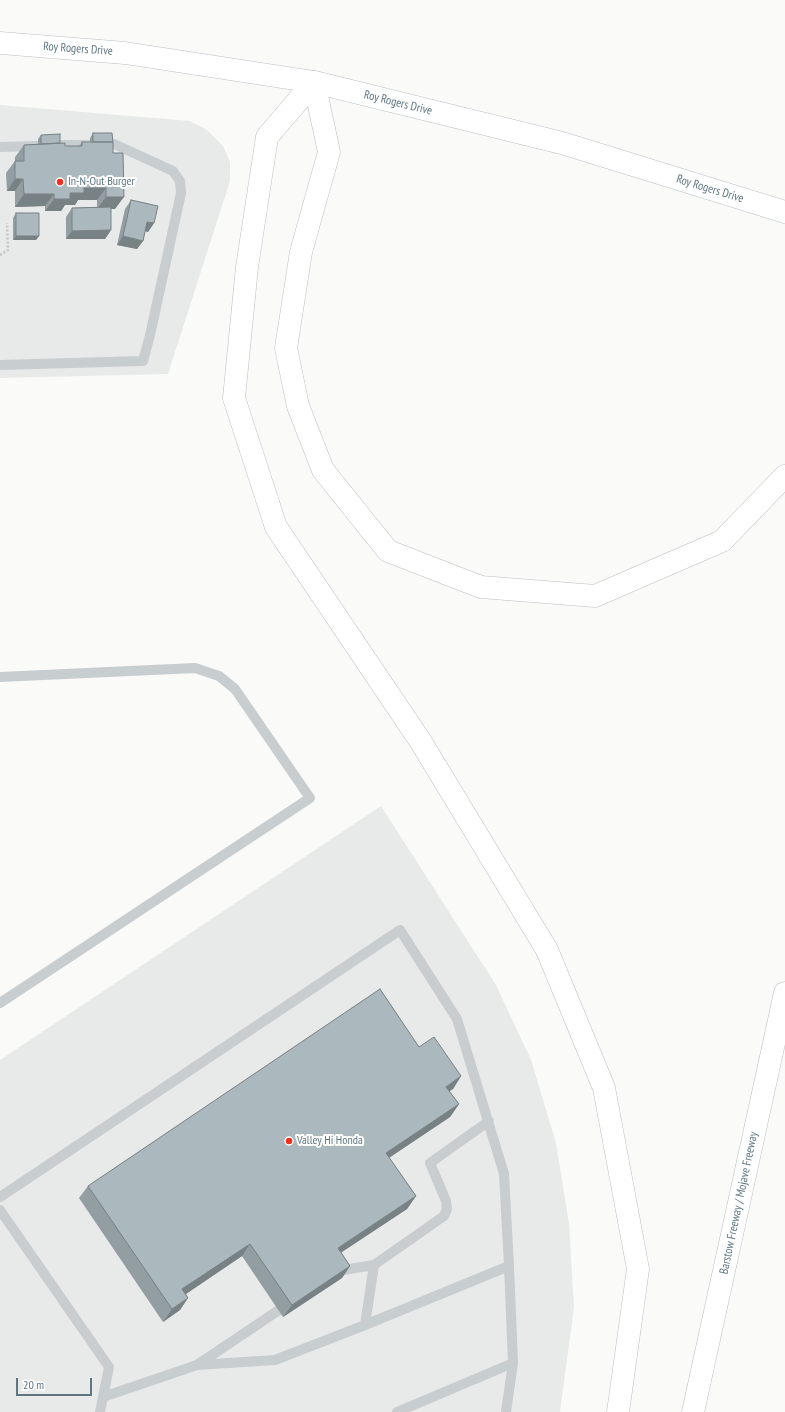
<!DOCTYPE html>
<style>
body{margin:0}
#map{position:relative;width:785px;height:1412px;overflow:hidden;background:#fafaf8;font-family:"PT Sans Narrow",sans-serif}
canvas{display:block}
.scale{position:absolute;left:16px;top:1378px;width:76px;height:18px;box-sizing:border-box;border:2px solid #5e7680;border-top:0;padding-left:5px;font-size:12px;line-height:14px;white-space:nowrap;color:#5e7680;-webkit-text-stroke:3px #fff;paint-order:stroke}
</style>
<div id="map">
<canvas width="785" height="1412"></canvas>
<div class="scale">20 m</div>
</div>
<script>
const ctx = document.querySelector('canvas').getContext('2d');
ctx.lineJoin = 'round';
function fillPath(path, color) { ctx.fillStyle = color; ctx.fill(path, 'evenodd'); }
const shape = rows => new Path2D(rows.map(r => 'M' + r).join(''));
function stroke(path, color, width, dash) { ctx.strokeStyle = color; ctx.lineWidth = width; ctx.lineCap = dash ? 'butt' : 'round'; ctx.setLineDash(dash || []); ctx.stroke(path); }
function drawText(font, color, halo, rows, align = 'center') {
  ctx.font = font + ' "PT Sans Narrow",sans-serif'; ctx.lineWidth = 4; ctx.setLineDash([]); ctx.textBaseline = 'middle'; ctx.strokeStyle = halo; ctx.fillStyle = color; for (const [text, x, y, turn = 0] of rows) {
    ctx.save(); ctx.translate(x, y); ctx.rotate((+turn || 0) * Math.PI / 180); ctx.textAlign = isNaN(turn) ? turn : align; if (halo) ctx.strokeText(text, 0, 0); ctx.fillText(text, 0, 0); ctx.restore();
  }
}
const built = shape([
 [0,105,190,121,207,130,223,146,230,162,230,181,168,374,0,378],
 [381,806,496,985,531,1060,556,1143,569,1224,574,1307,560,1412,0,1412,0,1060]
]);
const path = shape([
 [0,255,8,250,7,223]
]);
const service = shape([
 [57,145,90,145],
 [0,147,36,146],
 [0,365,143,361,150,335,181,193,180,181,173,171,114,144,109,144],
 [0,677,195,668,219,676,235,689,310,798,0,1003],
 [0,1197,400,930,457,1019,504,1174,509,1266],
 [0,1210,109,1367,103,1397],
 [337,1271,374,1265],
 [365,1325,374,1265,444,1216,447,1209,446,1201,430,1163,489,1121],
 [197,1365,279,1310],
 [100,1412,103,1397,197,1365,275,1360,365,1325,509,1266,513,1363,397,1412],
 [506,1412,513,1363]
]);
const secondary = shape([
 [0,43,125,53,314,82,562,143,785,212]
]);
const motorway = shape([
 [314,82,267,137,247,267,234,398,276,527,421,742,547,950,604,1088,638,1269,618,1412],
 [314,82,329,152,301,252,286,348,298,406,323,470,388,551,481,587,595,596,722,541,785,476],
 [693,1412,785,993]
]);
const wall = shape([
 [93,133,115,209,111,209,111,230,105,239,66,239,66,217,72,208,97,207,97,200,78,200,75,205,65,205,61,211,45,211,45,206,15,207,15,191,7,191,6,173,15,161,15,157,24,145,38,144,38,139,41,135,65,146,79,146,82,142,90,142,90,138],
 [131,200,154,223,148,232,145,231,143,241,137,249,117,245,125,209],
 [16,213,39,236,36,240,13,240,13,218],
 [461,1076,453,1089,449,1091,459,1104,450,1117,389,1158,416,1196,407,1209,341,1252,350,1266,342,1278,283,1317,242,1256,186,1294,188,1298,180,1310,163,1322,79,1198,88,1186]
]);
const shadedWall = shape([
 [15,179,23,179,15,191,7,191],
 [84,188,106,188,97,200,78,200,75,205,65,205,61,211,45,211,54,199],
 [24,194,54,194,45,206,15,207],
 [106,197,124,197,115,209,97,209],
 [147,222,154,223,148,232,141,230],
 [111,230,105,239,66,239,72,231],
 [16,236,39,236,36,240,13,240],
 [123,236,143,241,137,249,117,245],
 [461,1076,453,1089,438,1099,446,1087],
 [459,1104,450,1117,378,1165,386,1153],
 [416,1196,407,1209,330,1260,338,1248],
 [250,1244,242,1256,174,1302,182,1289],
 [350,1266,342,1278,283,1317,292,1305],
 [188,1298,180,1310,163,1322,172,1309]
]);
const building = shape([
 [93,133,112,133,113,142,93,142,93,133],
 [60,134,60,143,41,144,41,135,60,134],
 [82,142,113,142,113,153,123,153,124,197,106,197,106,188,84,188,84,193,70,193,70,199,54,199,54,194,24,194,23,179,15,179,15,161,24,161,24,145,65,143,65,146,82,146,82,142],
 [131,200,158,206,154,223,147,222,143,241,123,236,131,200],
 [111,207,111,230,72,231,72,208,111,207],
 [16,213,39,213,39,236,16,236,16,213],
 [380,989,419,1047,434,1037,461,1076,446,1087,459,1104,386,1153,416,1196,338,1248,350,1266,292,1305,250,1244,182,1289,188,1298,172,1309,88,1186,380,989]
]);
const markers = [
 [60,182,4,"#f3301f"],
 [289,1141,4,"#f3301f"]
];
const streetNames = [
 ["Roy Rogers Drive",78,49,4],
 ["Roy Rogers Drive",398,103,14],
 ["Roy Rogers Drive",710,189,17],
 ["Barstow Freeway / Mojave Freeway",739,1203,-78]
];
const poiNames = [
 ["In-N-Out Burger",68,182],
 ["Valley Hi Honda",297,1141]
];
fillPath(built, '#e8eae9');
stroke(secondary, '#b9c1c5', 23);
stroke(motorway, '#babfc2', 23);
stroke(path, '#c1c5c6', 2.5, [2, 2]);
stroke(service, '#c8cdd0', 10);
stroke(secondary, '#fff', 22);
stroke(motorway, '#fff', 22);
fillPath(wall, '#939ea3');
fillPath(shadedWall, '#788184');
fillPath(building, '#abb8bd');
stroke(building, '#788184', 1);
for (const [x, y, r, color] of markers) { const dot = new Path2D(); dot.arc(x, y, r, 0, 2 * Math.PI); ctx.fillStyle = color; ctx.fill(dot); stroke(dot, '#fff', 1.5); }
drawText('12px', '#5e7680', '#fff', streetNames);
drawText('12px', '#5e7680', '#fff', poiNames, 'left');
</script>
